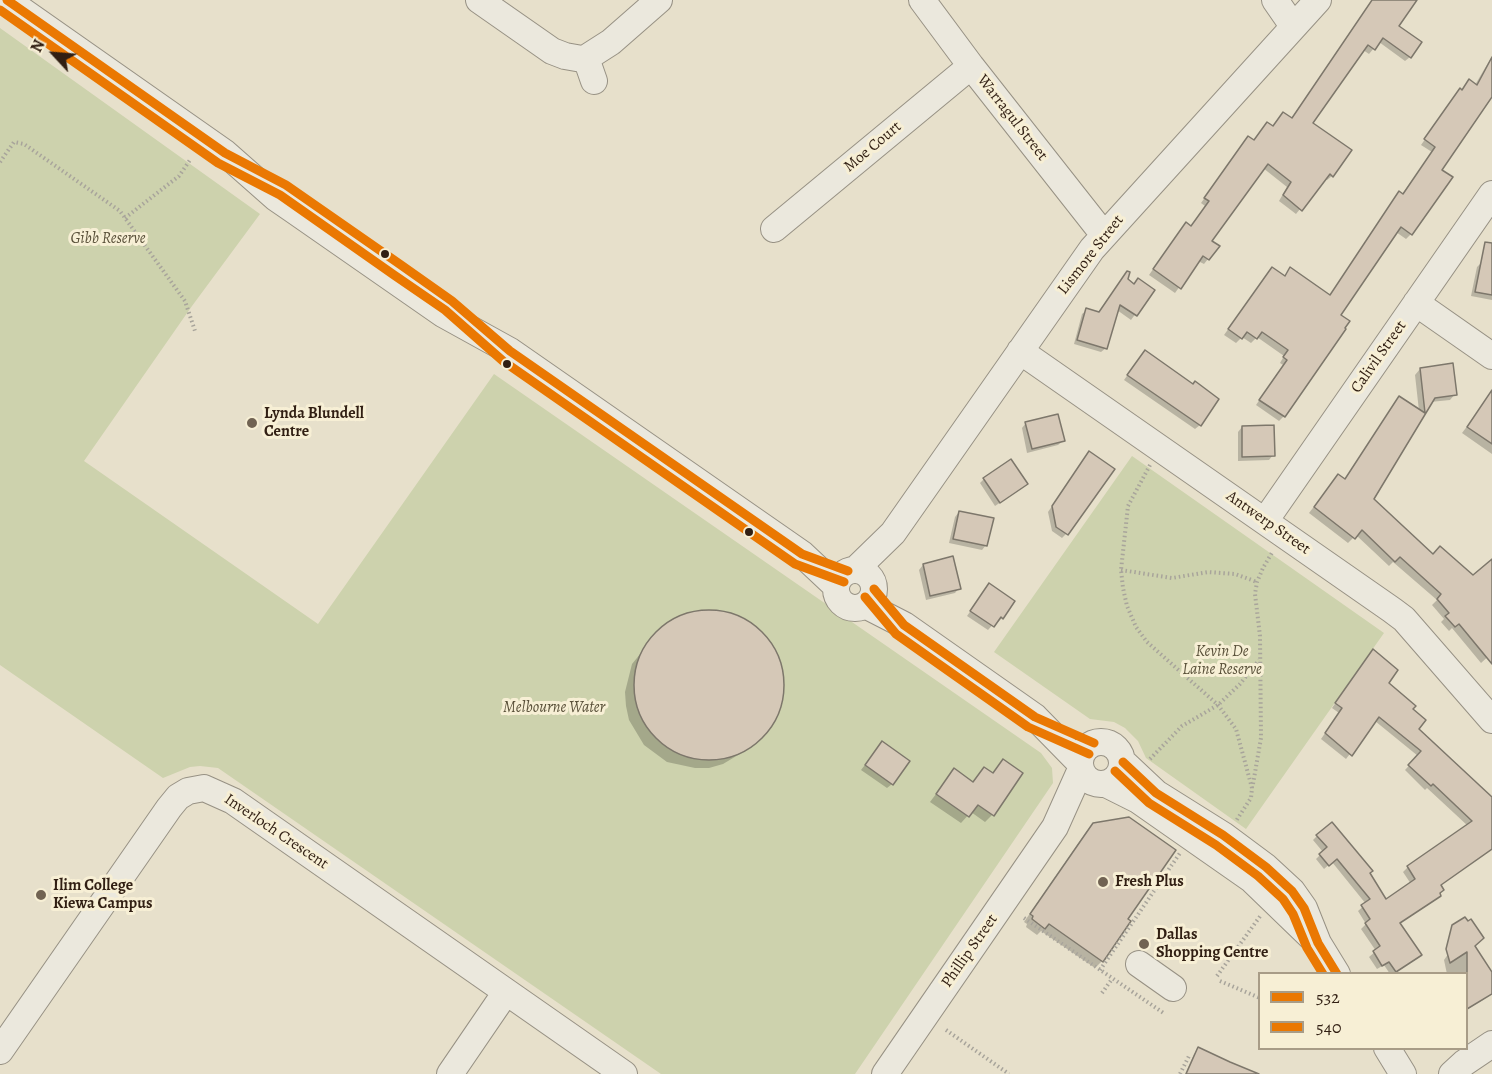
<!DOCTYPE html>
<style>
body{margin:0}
#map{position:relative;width:1492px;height:1074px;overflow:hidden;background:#e7e0cb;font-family:Alegreya,serif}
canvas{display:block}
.legend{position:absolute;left:1258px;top:972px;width:210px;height:78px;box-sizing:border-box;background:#f7efd5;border:2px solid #a89c87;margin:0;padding:8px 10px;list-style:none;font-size:18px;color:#311f13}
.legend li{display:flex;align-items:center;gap:12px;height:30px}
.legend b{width:30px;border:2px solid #a89c87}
.north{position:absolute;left:24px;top:24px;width:60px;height:60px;-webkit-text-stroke:4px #f7efd5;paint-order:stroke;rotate:296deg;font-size:16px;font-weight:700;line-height:24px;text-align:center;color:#311f13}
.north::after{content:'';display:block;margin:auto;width:21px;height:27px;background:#311f13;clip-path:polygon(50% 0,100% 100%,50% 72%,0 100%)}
</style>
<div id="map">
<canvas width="1492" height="1074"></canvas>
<ul class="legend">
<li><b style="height:8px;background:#ea7802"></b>532</li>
<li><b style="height:8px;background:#ea7802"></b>540</li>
</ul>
<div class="north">N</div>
</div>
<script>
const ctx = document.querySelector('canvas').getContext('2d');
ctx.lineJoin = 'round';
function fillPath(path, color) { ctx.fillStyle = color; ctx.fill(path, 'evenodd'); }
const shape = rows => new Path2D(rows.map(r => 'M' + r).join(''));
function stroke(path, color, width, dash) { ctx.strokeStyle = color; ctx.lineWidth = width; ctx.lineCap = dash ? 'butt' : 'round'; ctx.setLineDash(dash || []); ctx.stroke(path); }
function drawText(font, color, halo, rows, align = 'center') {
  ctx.font = font + ' Alegreya,serif'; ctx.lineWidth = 6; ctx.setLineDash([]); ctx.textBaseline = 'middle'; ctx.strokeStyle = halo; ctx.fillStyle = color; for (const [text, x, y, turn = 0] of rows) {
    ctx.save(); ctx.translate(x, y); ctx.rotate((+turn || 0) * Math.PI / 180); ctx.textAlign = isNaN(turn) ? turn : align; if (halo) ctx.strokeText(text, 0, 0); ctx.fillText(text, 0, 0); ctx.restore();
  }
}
const green = shape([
 [0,28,260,214,192,306,84,461,318,624,494,374,1041,753,1052,768,1053,783,855,1074,661,1074,218,768,200,766,190,767,163,778,0,665],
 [1132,456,1384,633,1246,829,1146,758,1138,741,1125,728,1114,722,1090,719,994,652]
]);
const shadow = shape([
 [1379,0,1415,0,1397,27,1410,57,1405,61,1379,42,1369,54,1363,50,1311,124,1332,176,1327,180,1325,178,1296,214,1279,201,1287,187,1263,168,1210,241,1208,259,1204,264,1198,261,1175,293,1149,275,1181,229,1191,227,1205,206,1201,203,1244,143,1253,141,1267,124,1272,127,1291,119,1364,12],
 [1492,56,1492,94,1440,170,1411,234,1406,239,1396,232,1339,315,1284,416,1279,421,1256,405,1283,365,1280,363,1284,356,1257,337,1251,343,1242,337,1236,343,1224,335,1272,268,1284,277,1291,269,1330,296,1432,152,1421,145,1456,95,1465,86,1475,85],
 [1482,262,1492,264,1492,300,1471,296,1477,267],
 [1123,277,1133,285,1138,280,1153,290,1131,320,1117,310,1106,348,1101,352,1074,344,1082,314,1087,310,1098,313],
 [1141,356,1192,385,1200,425,1195,429,1124,380],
 [1420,369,1455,394,1450,400,1430,402,1372,500,1433,556,1473,577,1492,570,1492,653,1481,663,1452,628,1449,631,1441,622,1444,619,1432,605,1437,600,1393,562,1389,566,1356,535,1348,543,1309,513,1333,482,1344,480,1399,398,1419,411,1415,375],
 [1484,404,1492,409,1492,454,1462,433],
 [1026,423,1063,441,1058,445,1027,453,1022,428],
 [1242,427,1273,455,1269,460,1238,461,1238,432],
 [1085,458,1066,534,1062,538,1052,531,1048,512],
 [984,479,1022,488,995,506,980,483],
 [959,512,986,545,982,550,949,543,955,517],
 [923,565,959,588,955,593,926,600,919,570],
 [989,585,1002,618,998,622,996,621,988,630,967,616],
 [712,611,726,613,740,618,763,635,777,660,782,688,775,716,768,728,748,749,723,764,709,768,695,768,667,762,644,745,629,720,626,706,625,692,632,664,659,631,684,616],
 [1369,656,1387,683,1411,710,1417,729,1492,804,1492,849,1440,885,1440,895,1435,900,1399,923,1415,959,1393,974,1390,974,1384,965,1377,969,1369,957,1376,951,1361,929,1366,924,1358,911,1366,904,1332,862,1324,869,1316,859,1323,852,1313,840,1317,836,1368,873,1386,901,1411,884,1403,872,1408,867,1468,826,1427,788,1425,790,1405,770,1418,756,1375,721,1346,759,1321,739,1339,713,1332,708],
 [882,743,892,784,887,788,861,770],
 [1003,761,992,815,985,822,971,812,961,823,930,802,954,770,972,783,984,769,992,774],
 [1094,824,1126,920,1102,961,1095,968,1041,931,1037,935,1026,927,1027,924,1024,922,1086,832],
 [1460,937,1492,975,1492,990,1483,1000,1466,1010,1466,974,1447,974,1444,960],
 [1198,1049,1255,1074,1185,1074,1194,1054]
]);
const building = shape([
 [1372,0,1417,0,1399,26,1422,42,1411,58,1383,38,1375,50,1368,45,1313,123,1352,150,1333,177,1330,174,1302,211,1283,195,1291,182,1268,164,1212,241,1220,246,1209,260,1203,256,1181,289,1153,269,1186,222,1191,226,1209,201,1204,198,1248,136,1254,140,1267,122,1273,126,1283,112,1292,118,1372,0],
 [1492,57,1492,97,1442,170,1453,177,1412,235,1401,227,1341,315,1350,321,1345,328,1346,329,1285,417,1259,400,1287,360,1283,357,1288,350,1262,332,1257,339,1247,332,1242,339,1228,329,1272,267,1285,276,1290,267,1330,295,1399,191,1403,194,1435,147,1424,139,1460,88,1462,90,1469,79,1477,85,1492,57],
 [1485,242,1492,243,1492,295,1475,292,1485,242],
 [1127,271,1130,272,1128,279,1134,284,1138,278,1155,290,1137,316,1120,305,1107,349,1077,340,1086,308,1099,312,1127,271],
 [1145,350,1193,384,1195,381,1219,399,1201,426,1127,375,1145,350],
 [1453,363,1457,395,1435,398,1374,499,1433,554,1440,546,1473,575,1492,559,1492,664,1459,624,1455,627,1445,616,1449,613,1437,599,1441,594,1400,557,1395,562,1362,530,1355,539,1314,507,1338,474,1345,479,1399,396,1425,413,1420,368,1453,363],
 [1492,390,1492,444,1467,427,1492,390],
 [1058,414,1065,441,1032,449,1025,422,1058,414],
 [1274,425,1275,456,1242,457,1242,426,1274,425],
 [1089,451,1115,469,1068,535,1056,527,1052,506,1089,451],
 [1011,459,1028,484,1000,503,983,478,1011,459],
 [959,511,994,518,987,546,953,539,959,511],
 [953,556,961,589,930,596,923,564,953,556],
 [989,583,1015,601,1003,619,1001,617,994,627,970,611,989,583],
 '634 685a75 75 0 1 1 150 0a75 75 0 1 1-150 0Z',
 [1373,649,1398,670,1389,683,1416,706,1413,709,1426,720,1419,729,1492,797,1492,849,1441,885,1444,890,1440,893,1441,896,1400,923,1422,955,1396,972,1389,962,1382,966,1373,951,1380,946,1365,923,1370,919,1361,905,1370,899,1337,859,1329,866,1319,854,1327,847,1316,835,1332,822,1373,871,1370,873,1386,899,1415,879,1407,866,1472,821,1433,784,1431,786,1408,765,1421,751,1379,717,1352,756,1325,733,1342,708,1335,703,1373,649],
 [882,741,910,761,893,785,865,765,882,741],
 [1003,759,1023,773,994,816,978,805,969,817,936,794,954,768,973,782,984,767,993,773,1003,759],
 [1129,817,1176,850,1128,919,1131,921,1103,962,1049,924,1045,929,1032,919,1033,916,1030,914,1093,823,1129,817],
 [1465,917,1468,921,1471,919,1484,938,1475,946,1492,972,1492,994,1467,1009,1467,952,1450,963,1446,949,1452,925,1465,917],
 [1198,1047,1230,1062,1259,1074,1186,1074,1198,1047]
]);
const path = shape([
 [0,162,14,142,24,144,120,211,185,301,195,331],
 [125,218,179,176,190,160],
 [1150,465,1128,506,1121,570,1123,588,1127,606,1136,627,1147,642,1218,705,1236,729,1252,788,1251,798,1236,821],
 [1121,570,1172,578,1208,572,1235,574,1257,582],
 [1150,759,1182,726,1218,705,1240,684,1259,660],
 [1253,784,1261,738,1260,636,1255,594,1257,582,1263,568,1273,551],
 [1024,918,1165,1014],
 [1100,970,1180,853],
 [1217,976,1261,915],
 [1220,981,1260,998],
 [1102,993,1112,979],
 [946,1030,1009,1074],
 [1180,1074,1190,1054]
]);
const minor = shape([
 [7,0,225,153,276,198,292,209,443,314,510,351,802,554,836,586],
 [479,0,552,51,565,56,582,59,586,58,611,42,659,0],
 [922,0,971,66,1104,235],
 [1275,0,1293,26],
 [586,58,594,81],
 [774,229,971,66],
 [1416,303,1492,356],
 [1020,351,1392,610,1404,619,1492,720],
 [1265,521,1492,194],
 [855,570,893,533,1092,249,1318,0],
 '836 589a19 19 0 1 1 38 0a19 19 0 1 1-38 0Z',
 [865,605,904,625,1035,717,1080,763],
 '1080 763a21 21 0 1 1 42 0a21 21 0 1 1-42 0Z',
 [1123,762,1156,793,1223,835,1266,867,1292,891,1304,908,1318,943,1337,974],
 [1106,784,1138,800,1251,879,1311,937],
 [1139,964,1173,988],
 [1387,1048,1403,1074],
 [0,1051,169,808,178,797,188,791,204,788,233,801,624,1074],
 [450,1074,506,992],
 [885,1074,1055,827,1081,769],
 [1452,1074,1464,1063,1492,1044]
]);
const bus1 = shape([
 [7,0,225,153,286,185,401,265,452,301,510,351,802,554,848,571],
 [874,589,904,625,1035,717,1094,743],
 [1123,762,1156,793,1223,835,1266,867,1292,891,1304,908,1318,943,1337,974]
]);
const bus2 = shape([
 [0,10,218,163,280,195,394,275,445,310,503,361,795,564,844,582],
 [865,597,896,634,1028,727,1089,754],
 [1115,771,1149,803,1216,845,1258,876,1283,899,1293,914,1307,948,1323,974]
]);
const markers = [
 [385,254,5,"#311f13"],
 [507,364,5,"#311f13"],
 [252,423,6,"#716353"],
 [749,532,5,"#311f13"],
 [1103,882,6,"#716353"],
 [41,895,6,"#716353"],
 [1144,944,6,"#716353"]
];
const streetNames = [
 ["Warragul Street",1012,118,52],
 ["Moe Court",873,147,-40],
 ["Lismore Street",1091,255,-52],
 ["Calivil Street",1379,357,-55],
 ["Antwerp Street",1268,523,35],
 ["Inverloch Crescent",276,832,34],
 ["Phillip Street",970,951,-55]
];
const parkNames = [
 ["Gibb Reserve",108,239],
 ["Kevin De",1222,652],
 ["Laine Reserve",1222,670],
 ["Melbourne Water",554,708]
];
const poiNames = [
 ["Lynda Blundell",264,414],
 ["Centre",264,432],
 ["Fresh Plus",1115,882],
 ["Ilim College",53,886],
 ["Kiewa Campus",53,904],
 ["Dallas",1156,935],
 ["Shopping Centre",1156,953]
];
fillPath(green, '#cdd2ad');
fillPath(shadow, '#0003');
fillPath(building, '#d5c8b7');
stroke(building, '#7d776b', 1.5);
stroke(minor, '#979184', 28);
stroke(path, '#a8a49b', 4, [1.5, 3]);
stroke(minor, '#ebe8dd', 26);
stroke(bus1, '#ea7802', 9);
stroke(bus2, '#ea7802', 9);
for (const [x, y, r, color] of markers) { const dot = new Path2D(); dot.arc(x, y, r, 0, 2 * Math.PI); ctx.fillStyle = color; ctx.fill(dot); stroke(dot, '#f7efd5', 2); }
drawText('16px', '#311f13', '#f7efd5', streetNames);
drawText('italic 16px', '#5a513a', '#f7efd5', parkNames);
drawText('bold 16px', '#311f13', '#f7efd5', poiNames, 'left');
</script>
